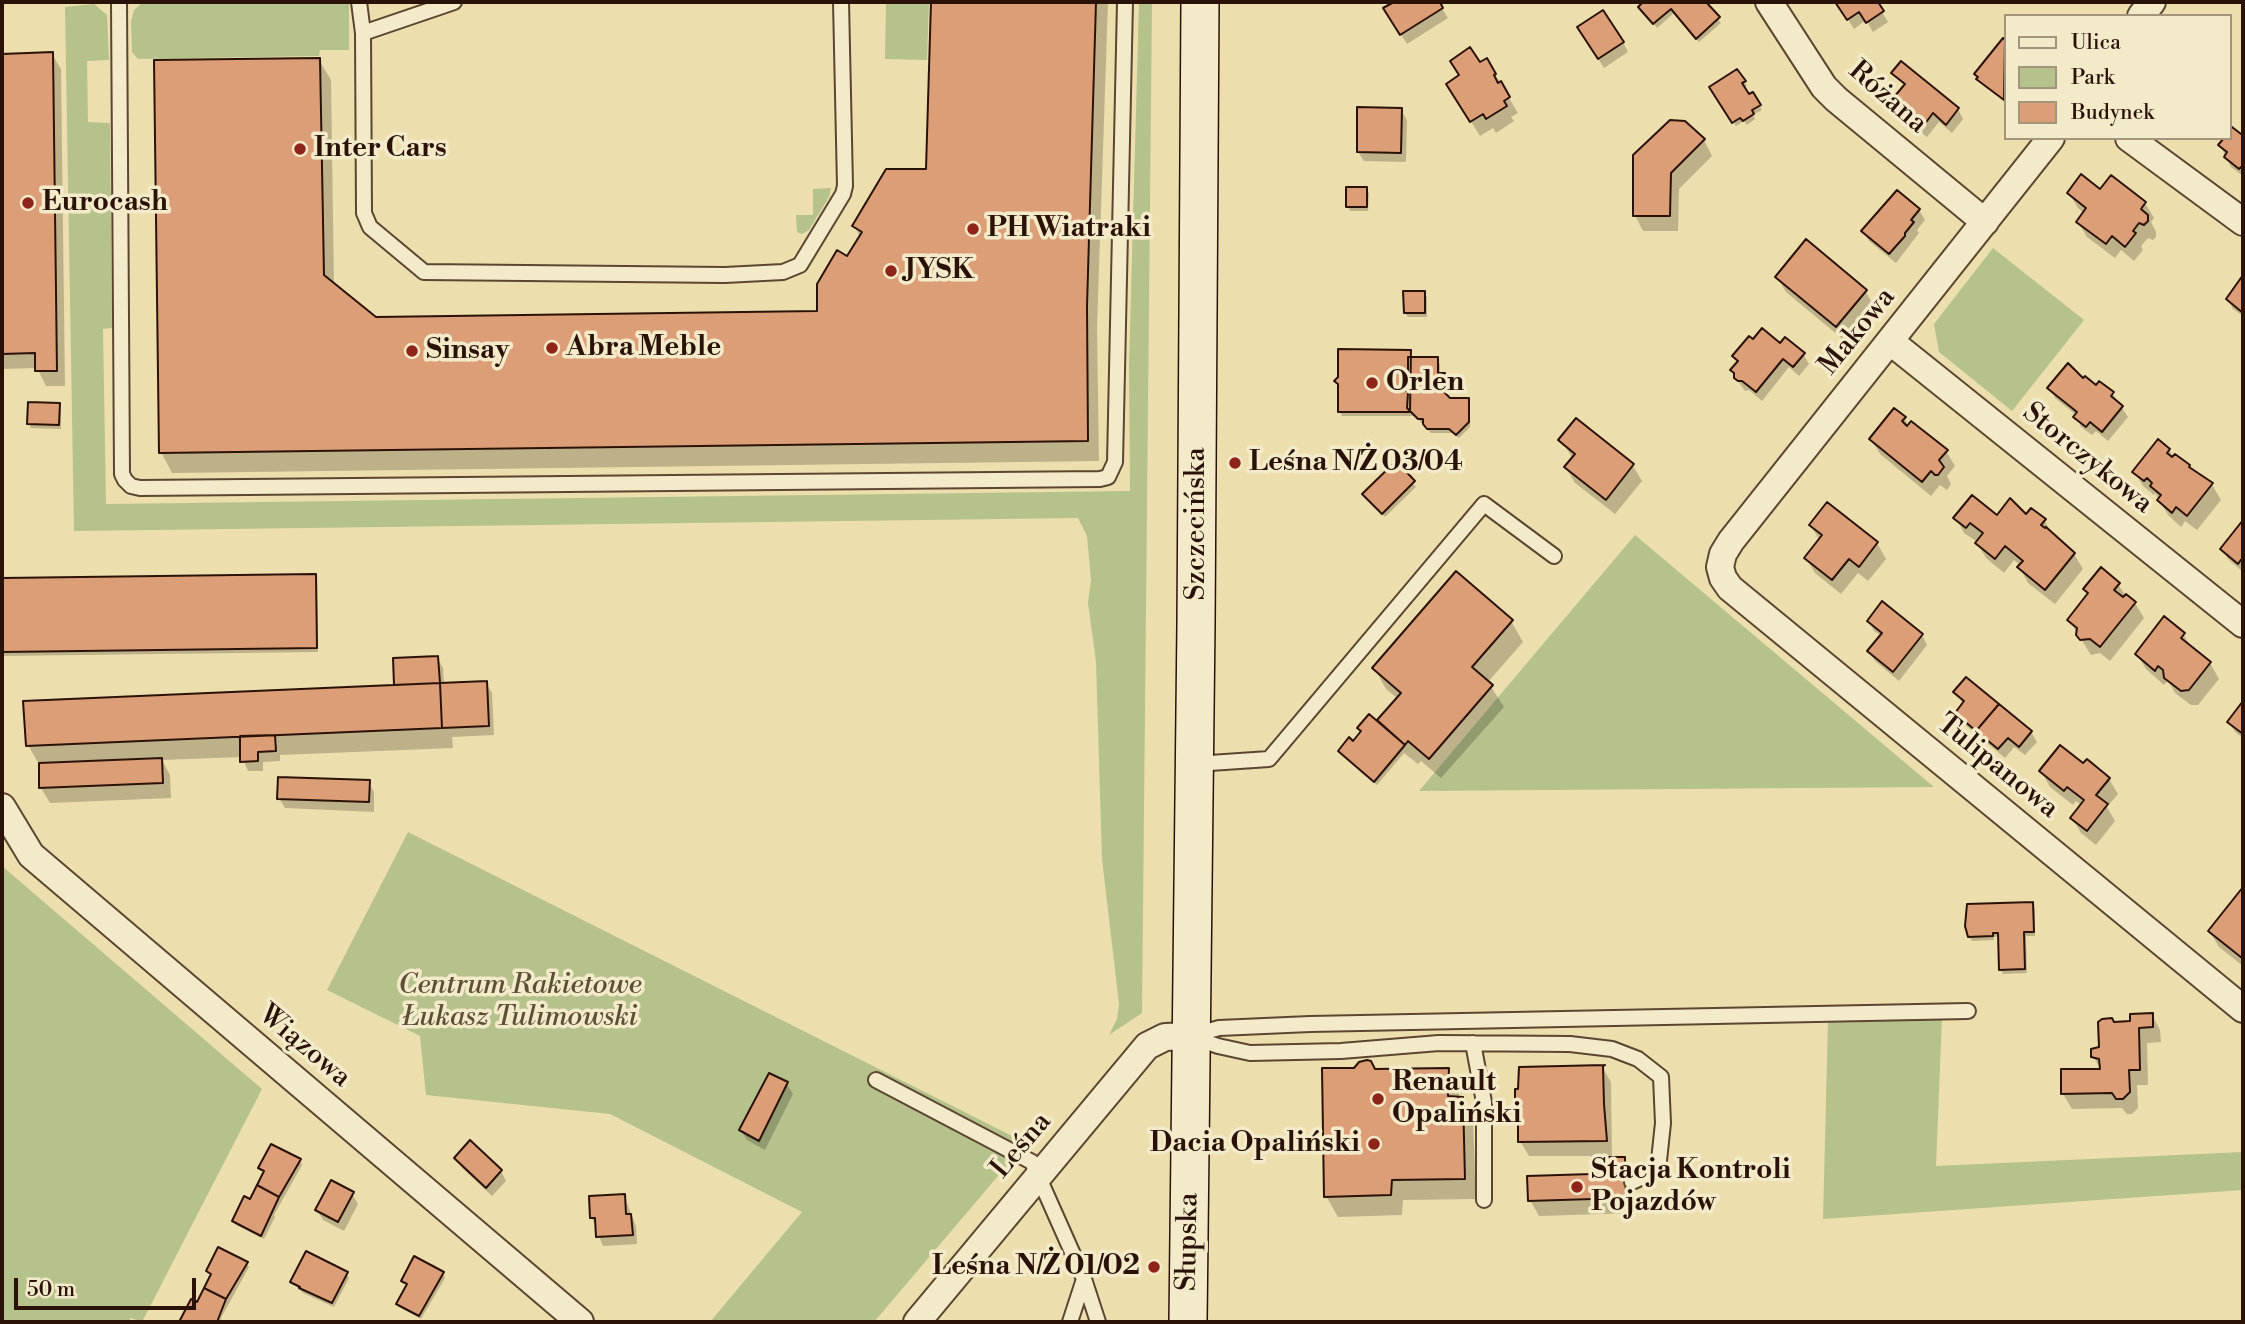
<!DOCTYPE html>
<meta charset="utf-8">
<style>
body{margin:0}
#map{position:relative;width:2245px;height:1324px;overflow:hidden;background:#eddead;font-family:"Libre Bodoni",serif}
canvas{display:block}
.frame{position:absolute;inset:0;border:4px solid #2b1208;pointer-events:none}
.legend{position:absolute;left:2004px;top:14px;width:228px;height:126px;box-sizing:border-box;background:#f3eaca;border:2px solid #a3947c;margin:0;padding:9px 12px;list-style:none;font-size:21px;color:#2b1208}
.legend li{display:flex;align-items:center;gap:14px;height:35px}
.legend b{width:35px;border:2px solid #a3947c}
.scale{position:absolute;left:14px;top:1278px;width:182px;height:32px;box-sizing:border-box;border:4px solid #2b1208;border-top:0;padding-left:9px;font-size:21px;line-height:24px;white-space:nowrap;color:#2b1208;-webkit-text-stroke:5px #f3eaca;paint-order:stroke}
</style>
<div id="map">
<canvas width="2245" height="1324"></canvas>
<div class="frame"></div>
<ul class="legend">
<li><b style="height:9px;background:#f3eaca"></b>Ulica</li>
<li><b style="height:19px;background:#b5c28c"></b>Park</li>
<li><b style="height:19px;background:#dc9e77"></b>Budynek</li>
</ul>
<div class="scale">50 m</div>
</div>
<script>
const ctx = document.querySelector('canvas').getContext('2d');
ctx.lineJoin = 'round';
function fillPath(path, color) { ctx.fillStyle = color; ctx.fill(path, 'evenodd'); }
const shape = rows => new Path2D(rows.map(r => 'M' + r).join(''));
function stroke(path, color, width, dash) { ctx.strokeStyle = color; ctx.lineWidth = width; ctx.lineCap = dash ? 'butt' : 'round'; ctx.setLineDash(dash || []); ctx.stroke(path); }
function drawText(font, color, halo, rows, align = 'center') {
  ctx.font = font + ' "Libre Bodoni",serif'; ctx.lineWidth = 7; ctx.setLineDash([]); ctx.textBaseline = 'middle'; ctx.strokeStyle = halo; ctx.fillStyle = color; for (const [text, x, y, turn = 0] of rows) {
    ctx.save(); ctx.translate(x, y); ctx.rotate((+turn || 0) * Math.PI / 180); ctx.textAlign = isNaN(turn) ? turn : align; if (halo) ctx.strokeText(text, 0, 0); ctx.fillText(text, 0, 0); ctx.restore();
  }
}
const green = shape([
 [143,2,349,2,349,50,320,50,319,56,138,59,132,52,131,22,134,10],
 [886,2,929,2,927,60,885,59],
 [1139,2,1152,2,1142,1013,1109,1035,1117,1019,1119,1004,1102,859,1096,662,1088,603,1091,580,1087,536,1078,518,74,531,65,7,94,4,107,15,109,60,87,61,88,122,110,123,112,328,103,329,106,504,1130,491,1129,366],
 [831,188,829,197,809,230,802,234,797,232,796,215,813,215,813,189],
 [1993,248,2084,320,2012,411,1939,352,1934,324],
 [1635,535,1934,787,1419,791],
 [408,832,1026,1143,874,1322,710,1322,802,1212,610,1114,426,1095,420,1036,327,990],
 [2,866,262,1089,142,1322,131,1318,128,1322,2,1322],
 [1942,1017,1936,1166,2243,1152,2243,1190,1823,1219,1828,1021]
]);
const shadow = shape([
 [926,2,1108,2,1097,328,1099,461,172,473,161,452,319,60,331,80,334,286,375,319,818,313,861,238,854,226,927,171,933,2],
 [1397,2,1438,2,1448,18,1407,44,1385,9],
 [1646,2,1704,2,1721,23,1699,42,1674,13,1657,28,1640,7],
 [1837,2,1876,2,1888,22,1873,32,1866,20,1854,29],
 [1585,37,1623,42,1628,52,1604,68],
 [2003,41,2005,42,2005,102,1978,79],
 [52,54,61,69,65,386,46,386,37,368,2,369,2,56],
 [1486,60,1518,113,1511,117,1514,121,1496,133,1493,128,1480,136,1457,99,1479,64],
 [1737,71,1747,86,1744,88,1749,96,1752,94,1762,110,1753,115,1755,119,1747,125,1744,121,1736,126,1711,88],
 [1894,73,1958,109,1963,119,1952,133,1939,122,1927,137,1897,113,1892,104,1905,87],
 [1401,110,1407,120,1406,162,1364,161,1358,152],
 [2243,135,2243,176,2231,167,2220,145,2229,138],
 [1704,140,1712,156,1679,189,1678,231,1643,231,1635,215,1635,156],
 [1366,189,1369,193,1368,211,1350,211,1348,207],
 [2100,192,2145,203,2154,218,2151,222,2156,232,2156,237,2153,240,2148,238,2141,246,2143,250,2134,261,2121,250,2115,258,2087,237,2078,222,2084,213,2078,208,2069,193],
 [1919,210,1925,220,1917,230,1919,233,1896,263,1869,241,1863,231],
 [1777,277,1866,292,1874,307,1845,341,1786,292],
 [2243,278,2243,316,2233,309,2228,299],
 [1424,293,1427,297,1427,317,1408,317,1405,313],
 [1781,346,1803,354,1809,364,1799,376,1789,367,1762,401,1749,390,1745,391,1738,381,1732,371,1738,363,1734,356],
 [1410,352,1412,359,1437,359,1440,364,1440,375,1444,375,1446,379,1446,396,1449,399,1468,400,1470,404,1470,427,1459,438,1452,433,1431,433,1415,416,1342,416,1340,411],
 [2068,365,2081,379,2112,393,2128,417,2108,441,2096,431,2092,435,2081,427,2076,415,2055,398,2050,388],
 [59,405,61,409,61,429,31,428,29,424],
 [1904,418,1909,426,1946,451,1955,466,1947,476,1951,484,1947,490,1940,485,1931,496,1880,454,1871,439],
 [1577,420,1633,466,1642,481,1615,514,1575,483,1566,468,1573,459,1561,440],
 [2169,450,2174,458,2212,485,2221,500,2197,530,2185,521,2181,527,2168,515,2155,493,2154,495,2143,486,2134,471],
 [1396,464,1416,487,1385,517,1367,498],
 [1827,504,1877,543,1886,559,1868,581,1858,573,1841,594,1815,573,1806,558,1820,541,1811,526],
 [2026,516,2044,520,2053,535,2074,554,2083,569,2055,604,2028,583,2020,568,2021,566,2014,560,2004,573,1986,558,1976,541,1964,533,1956,518],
 [2243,523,2243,572,2228,559,2222,549],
 [315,575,317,580,318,652,2,656,2,579],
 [2118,584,2125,595,2135,603,2144,618,2110,661,2100,653,2091,655,2069,620,2088,595,2085,589],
 [1511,621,1523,642,1488,682,1504,707,1441,778,1421,761,1418,764,1404,753,1377,785,1342,755,1340,751,1383,728,1379,721,1398,699,1386,689,1374,668],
 [1869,621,1922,635,1927,645,1899,681,1875,661,1869,651,1882,636,1874,631],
 [2183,634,2192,649,2210,663,2219,679,2198,705,2191,705,2175,693,2168,680,2164,685,2146,669,2137,654],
 [437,658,443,668,444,685,486,683,492,693,494,735,452,737,453,748,280,755,280,761,263,762,263,771,248,771,242,757,162,760,170,775,171,798,50,803,41,788,40,766,28,745,398,687],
 [1955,692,2031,732,2037,742,2025,755,2014,747,2005,758,1963,723,1957,713,1964,705],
 [2243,704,2243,738,2235,732,2229,722],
 [2087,761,2109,779,2118,794,2107,807,2115,821,2096,845,2081,833,2072,818,2082,806,2076,801,2073,805,2050,787,2041,771,2083,766],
 [368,782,374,792,374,812,285,808,279,798],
 [2243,890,2243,966,2219,947,2210,932],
 [2032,904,2035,908,2035,936,2026,936,2027,973,2003,974,2001,969,2000,936,1994,937,1994,940,1972,941,1969,936],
 [2152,1015,2160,1030,2161,1042,2147,1043,2148,1085,2137,1085,2138,1108,2132,1114,2127,1114,2122,1108,2072,1109,2063,1094,2101,1070,2093,1056,2101,1048,2113,1024,2132,1022],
 [1602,1067,1611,1082,1612,1159,1624,1158,1633,1174,1634,1213,1539,1216,1530,1200,1594,1176,1593,1156,1529,1156,1520,1141,1520,1111,1517,1107],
 [1374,1070,1448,1070,1459,1090,1459,1098,1462,1098,1473,1119,1476,1199,1403,1200,1402,1215,1338,1217,1326,1196],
 [787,1084,793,1094,765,1150,747,1140,741,1130],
 [456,1158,501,1171,506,1181,492,1196,462,1168],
 [300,1160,302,1165,274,1215,275,1217,264,1239,236,1225,234,1221,251,1201,265,1174,260,1168],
 [352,1194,358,1204,344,1231,323,1220,317,1210],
 [624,1196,636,1226,637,1244,603,1246,592,1218],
 [246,1263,249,1267,221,1318,221,1322,181,1322,192,1301,198,1304,212,1276,208,1271],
 [443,1273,445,1278,421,1319,401,1308,398,1304,408,1286,403,1281],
 [346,1274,349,1278,334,1307,303,1293,292,1282]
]);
const building = shape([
 [931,2,1096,2,1087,306,1088,441,159,453,154,60,320,58,324,275,376,317,817,311,817,284,837,250,847,256,862,232,852,226,886,169,926,169,931,2],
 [1394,2,1440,2,1443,8,1400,35,1383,8,1394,2],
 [1643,2,1706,2,1720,17,1696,39,1671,9,1653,24,1638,7,1643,2],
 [1835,2,1878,2,1884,11,1866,23,1859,12,1847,20,1835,2],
 [1603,10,1624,42,1598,59,1577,27,1603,10],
 [2003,38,2005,40,2004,100,1976,79,1978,77,1974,74,2003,38],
 [1470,47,1480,62,1487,58,1496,74,1494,75,1498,83,1501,81,1510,97,1504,101,1507,106,1486,119,1483,114,1470,122,1446,84,1459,75,1450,61,1470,47],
 [53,52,57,371,35,371,35,353,2,354,2,54,53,52],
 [1901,61,1959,108,1946,125,1933,113,1921,129,1889,103,1905,84,1891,73,1901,61],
 [1737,69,1746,81,1742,83,1749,94,1753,92,1761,105,1752,110,1754,114,1743,121,1740,118,1732,123,1709,87,1737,69],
 [1357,107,1402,108,1401,153,1357,152,1357,107],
 [1670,120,1685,121,1705,139,1671,173,1670,216,1633,216,1633,155,1670,120],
 [2232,127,2241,134,2243,132,2243,168,2241,167,2239,169,2224,157,2227,152,2218,145,2224,138,2229,138,2229,131,2232,127],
 [2081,174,2100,189,2111,175,2146,202,2141,209,2148,215,2148,221,2144,225,2139,223,2133,231,2136,233,2125,247,2112,236,2106,244,2076,222,2086,208,2067,193,2081,174],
 [1346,187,1367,187,1367,207,1346,207,1346,187],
 [1897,190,1920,209,1911,220,1914,222,1905,233,1905,236,1889,254,1861,231,1897,190],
 [1806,239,1867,290,1836,327,1775,277,1806,239],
 [2243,275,2243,313,2226,299,2243,275],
 [1403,291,1425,291,1425,313,1404,313,1403,291],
 [1762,328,1780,343,1785,337,1805,353,1793,367,1783,359,1756,392,1742,381,1738,381,1734,378,1734,373,1730,370,1738,361,1732,356,1749,336,1753,339,1762,328],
 [1338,349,1411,350,1410,412,1338,412,1338,384,1334,381,1338,377,1338,349],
 [1408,357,1438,357,1438,373,1445,373,1444,392,1450,398,1469,398,1469,422,1456,435,1449,429,1427,429,1423,424,1423,419,1418,419,1407,408,1408,393,1405,389,1404,376,1408,373,1408,357],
 [2068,363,2083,378,2085,376,2096,385,2099,381,2114,392,2111,396,2123,406,2102,432,2090,422,2086,427,2073,417,2077,412,2047,388,2068,363],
 [28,402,60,403,59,425,27,424,28,402],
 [1894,408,1906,417,1902,421,1907,426,1911,421,1948,450,1939,460,1944,467,1938,475,1935,475,1931,471,1922,482,1869,439,1894,408],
 [1576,418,1634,464,1606,500,1564,467,1575,454,1558,440,1576,418],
 [2158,439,2170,449,2167,453,2172,457,2175,454,2190,465,2189,467,2213,483,2187,516,2176,507,2172,513,2157,500,2161,495,2150,486,2152,483,2147,478,2144,481,2132,472,2158,439],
 [1396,461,1415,481,1382,514,1362,494,1396,461],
 [1972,495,1997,515,2010,498,2026,514,2031,508,2046,519,2041,525,2045,528,2046,527,2075,553,2045,590,2017,567,2023,561,2005,546,1995,559,1975,543,1983,533,1970,523,1966,528,1953,518,1972,495],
 [1827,502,1878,542,1859,567,1849,559,1832,580,1804,558,1822,535,1809,525,1827,502],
 [2243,520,2243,557,2238,564,2220,549,2243,520],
 [2101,567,2120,583,2114,590,2123,597,2126,594,2136,602,2100,647,2090,639,2080,640,2076,635,2077,628,2067,620,2088,593,2083,589,2101,567],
 [1456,571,1513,620,1472,667,1493,685,1429,759,1408,741,1405,745,1377,720,1401,693,1372,668,1456,571],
 [316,574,317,648,2,652,2,578,316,574],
 [1882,601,1923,634,1893,672,1867,651,1882,633,1867,621,1882,601],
 [2164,616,2185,633,2181,638,2211,662,2189,690,2181,691,2164,678,2163,670,2158,666,2155,671,2135,654,2164,616],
 [438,656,440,683,394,685,393,658,438,656],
 [1966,677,1999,704,1976,731,1955,713,1964,701,1953,692,1966,677],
 [487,681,489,726,442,728,440,683,487,681],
 [440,683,442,728,26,746,23,701,440,683],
 [2243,701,2243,734,2227,722,2243,701],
 [1999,704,2032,731,2019,747,2008,738,1998,749,1976,731,1999,704],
 [1369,714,1405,745,1374,782,1338,751,1349,737,1353,741,1361,731,1357,728,1369,714],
 [275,735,276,751,258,752,258,761,240,762,240,736,275,735],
 [2060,745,2083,763,2087,759,2110,778,2096,795,2108,804,2087,831,2070,818,2084,800,2067,787,2064,791,2039,771,2060,745],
 [162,758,163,783,39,788,39,763,162,758],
 [278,777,370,780,369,802,277,799,278,777],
 [2243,887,2243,956,2242,958,2208,931,2243,887],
 [2033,902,2034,932,2024,932,2025,969,1999,970,1998,933,1993,933,1993,936,1968,937,1965,926,1967,904,2033,902],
 [2153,1013,2153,1027,2139,1028,2140,1070,2129,1070,2130,1092,2123,1099,2116,1099,2112,1093,2061,1094,2061,1069,2100,1069,2099,1059,2091,1057,2091,1049,2099,1047,2098,1022,2102,1019,2112,1018,2114,1022,2130,1021,2130,1014,2153,1013],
 [1367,1060,1371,1061,1375,1069,1449,1068,1448,1096,1463,1097,1465,1179,1392,1180,1391,1195,1324,1197,1322,1068,1354,1068,1359,1062,1367,1060],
 [1605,1065,1603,1066,1604,1104,1607,1141,1518,1142,1518,1107,1515,1107,1515,1089,1518,1089,1519,1067,1605,1065],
 [769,1073,788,1082,759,1141,739,1130,769,1073],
 [470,1140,502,1170,486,1188,454,1158,470,1140],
 [271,1144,301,1159,279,1197,257,1185,264,1171,258,1168,271,1144],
 [1592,1157,1625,1157,1626,1198,1528,1201,1527,1176,1592,1174,1592,1157],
 [331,1180,354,1192,338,1222,315,1210,331,1180],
 [257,1185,279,1197,261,1236,232,1221,244,1196,250,1199,257,1185],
 [625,1194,626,1214,631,1214,633,1235,596,1237,595,1218,590,1218,589,1196,625,1194],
 [218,1247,248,1262,226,1299,204,1288,211,1274,206,1271,218,1247],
 [306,1251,348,1272,332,1303,299,1288,300,1287,290,1282,306,1251],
 [414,1256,444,1272,419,1316,396,1304,407,1284,401,1281,414,1256],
 [204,1288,226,1299,217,1322,179,1322,191,1299,197,1302,204,1288]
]);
const service = shape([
 [119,2,122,474,125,480,131,486,140,488,1100,479,1108,477,1115,462,1125,2],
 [359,2,363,33,364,213,370,227,424,272,725,275,783,272,800,265,843,194,845,186,841,2],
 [363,33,454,2],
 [1195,764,1269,759,1484,504,1554,556],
 [1194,1035,1219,1028,1310,1024,1968,1011],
 [1192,1037,1218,1046,1250,1053,1341,1051,1439,1043,1570,1044,1612,1049,1638,1059,1661,1077,1663,1123,1658,1170,1632,1182],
 [1473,1043,1484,1102,1484,1200],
 [876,1080,1032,1162,1084,1279,1070,1322],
 [1084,1279,1098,1322]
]);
const minor = shape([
 [1769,2,1824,87,1836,99,1985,222],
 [2141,16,2152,2],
 [2051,138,1731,541,1723,554,1720,567,1723,578,1730,588,2243,1009],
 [2129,138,2243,222],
 [1891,342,2243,624],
 [2,807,31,855,580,1322],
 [917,1322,1147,1046,1165,1037,1191,1036]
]);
const secondary = shape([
 [1188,1322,1196,624,1200,2]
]);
const markers = [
 [300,149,7,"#8f2418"],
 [28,203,7,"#8f2418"],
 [973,229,7,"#8f2418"],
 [891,271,7,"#8f2418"],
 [552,348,7,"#8f2418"],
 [412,351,7,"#8f2418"],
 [1372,383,7,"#8f2418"],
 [1235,463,7,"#8f2418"],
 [1378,1099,7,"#8f2418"],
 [1374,1144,7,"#8f2418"],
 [1577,1187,7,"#8f2418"],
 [1154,1267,7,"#8f2418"]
];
const streetNames = [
 ["Różana",1887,98,41],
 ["Makowa",1858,332,-51],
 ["Storczykowa",2087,459,39],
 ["Szczecińska",1197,524,-90],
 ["Tulipanowa",1997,767,39],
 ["Wiązowa",304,1047,40],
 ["Leśna",1022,1146,-50],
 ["Słupska",1189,1242,-89]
];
const poiNames = [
 ["Inter Cars",314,149],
 ["Eurocash",42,203],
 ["PH Wiatraki",987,229],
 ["JYSK",905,271],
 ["Abra Meble",566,348],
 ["Sinsay",426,351],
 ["Orlen",1386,383],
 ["Leśna N/Ż 03/04",1249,463],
 ["Renault",1392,1083],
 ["Opaliński",1392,1115],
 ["Dacia Opaliński",1360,1144,"right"],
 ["Stacja Kontroli",1591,1171],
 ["Pojazdów",1591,1203],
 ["Leśna N/Ż 01/02",1140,1267,"right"]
];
const parkNames = [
 ["Centrum Rakietowe",520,986],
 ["Łukasz Tulimowski",520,1018]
];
fillPath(green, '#b5c28c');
fillPath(shadow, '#0003');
fillPath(building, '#dc9e77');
stroke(building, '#2b1208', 2);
stroke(service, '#5c4531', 18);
stroke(minor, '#5c4531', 30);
stroke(secondary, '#2b1208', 40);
stroke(service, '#f3eaca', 14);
stroke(minor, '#f3eaca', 26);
stroke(secondary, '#f3eaca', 37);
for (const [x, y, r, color] of markers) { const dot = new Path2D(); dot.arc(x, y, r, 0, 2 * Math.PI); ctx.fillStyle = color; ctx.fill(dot); stroke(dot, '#f3eaca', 2.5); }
drawText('28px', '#2b1208', '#f3eaca', streetNames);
drawText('bold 28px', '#2b1208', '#f3eaca', poiNames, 'left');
drawText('italic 28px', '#5b5036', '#f3eaca', parkNames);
</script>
